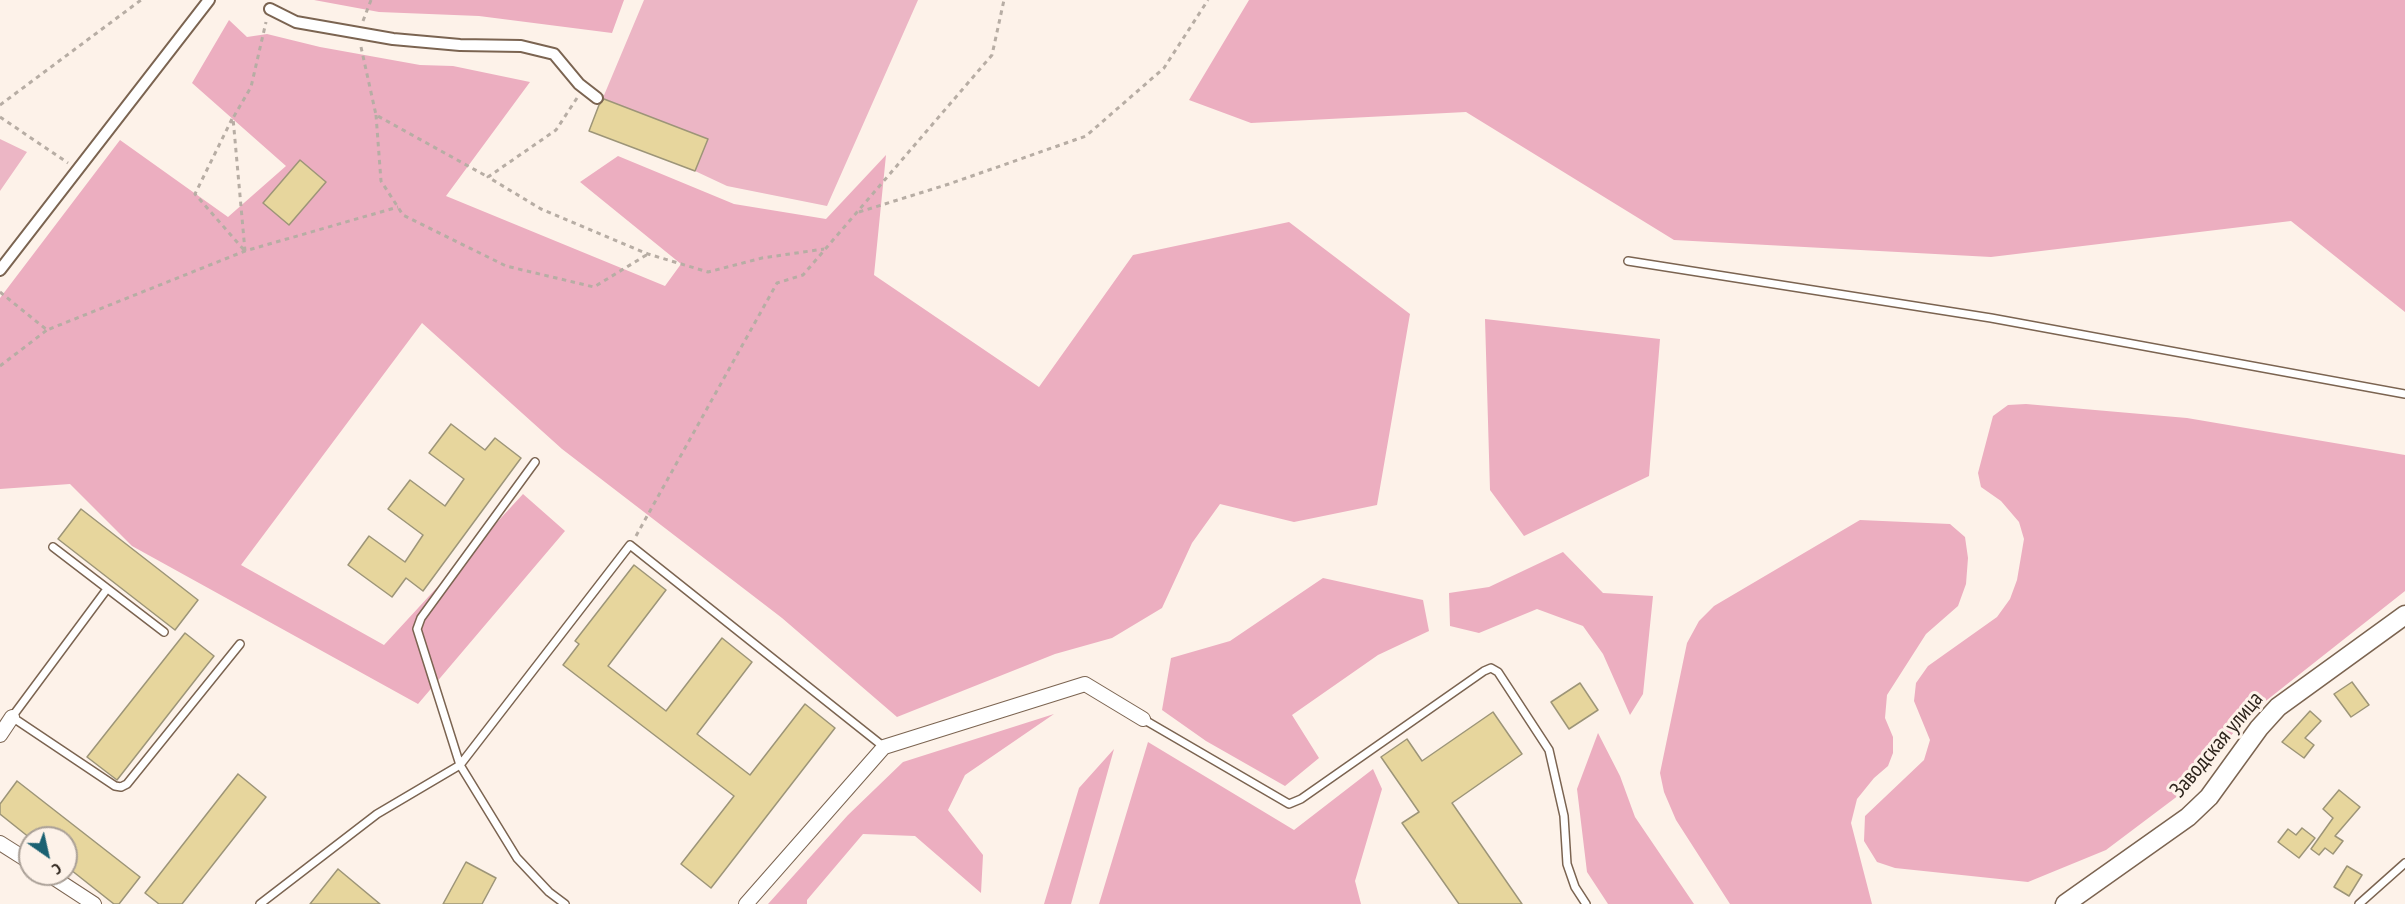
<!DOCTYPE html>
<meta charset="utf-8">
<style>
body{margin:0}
#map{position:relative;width:2405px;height:904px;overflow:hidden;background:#fdf2e9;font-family:"PT Sans Narrow",sans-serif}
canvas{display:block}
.north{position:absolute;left:18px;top:826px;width:60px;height:60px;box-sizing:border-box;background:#fdf2e9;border:2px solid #aaa097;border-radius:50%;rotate:146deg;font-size:16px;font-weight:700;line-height:24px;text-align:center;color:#2e241c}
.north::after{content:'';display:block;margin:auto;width:21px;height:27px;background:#1b6172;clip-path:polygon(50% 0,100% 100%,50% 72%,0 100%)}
</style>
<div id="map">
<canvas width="2405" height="904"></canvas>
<div class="north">С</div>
</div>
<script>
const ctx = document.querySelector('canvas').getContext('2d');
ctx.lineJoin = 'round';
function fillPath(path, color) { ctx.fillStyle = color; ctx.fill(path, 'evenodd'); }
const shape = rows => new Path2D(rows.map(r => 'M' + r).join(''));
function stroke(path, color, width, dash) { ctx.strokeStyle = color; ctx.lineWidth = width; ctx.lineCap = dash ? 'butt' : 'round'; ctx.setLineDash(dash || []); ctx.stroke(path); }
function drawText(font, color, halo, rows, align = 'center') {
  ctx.font = font + ' "PT Sans Narrow",sans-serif'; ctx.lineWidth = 6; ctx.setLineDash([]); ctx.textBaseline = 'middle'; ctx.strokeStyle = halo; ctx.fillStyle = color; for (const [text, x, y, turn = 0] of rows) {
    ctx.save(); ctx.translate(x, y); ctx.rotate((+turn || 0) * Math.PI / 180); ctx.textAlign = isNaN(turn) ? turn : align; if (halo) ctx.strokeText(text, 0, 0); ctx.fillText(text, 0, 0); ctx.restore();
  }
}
const green = shape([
 [644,0,918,0,827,206,727,186,695,171,589,131],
 [0,139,27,152,0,191]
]);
const forest = shape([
 [314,0,624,0,612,33,479,16,379,12],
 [1249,0,2405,0,2405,312,2291,221,1991,257,1674,240,1466,112,1251,123,1189,100],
 [229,20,247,37,267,34,320,47,420,65,453,66,530,82,446,196,665,286,681,264,580,182,618,156,734,204,826,219,886,155,874,275,1039,387,1133,255,1289,222,1410,314,1377,505,1294,522,1220,504,1192,543,1162,608,1112,638,1055,654,897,717,782,618,562,449,422,323,241,565,384,645,523,494,565,531,418,704,132,546,70,484,0,489,0,298,120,140,228,217,286,166,192,83],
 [1485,319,1660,339,1649,476,1524,536,1490,490],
 [2026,404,2187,418,2405,455,2405,591,2248,715,2187,789,2106,850,2028,882,1895,868,1877,862,1864,841,1865,816,1924,760,1930,740,1914,701,1916,683,1928,666,1997,617,2010,599,2017,580,2024,539,2019,522,2001,501,1981,487,1978,473,1993,416,2008,405],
 [1860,520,1950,524,1965,537,1968,558,1966,584,1958,606,1926,634,1887,695,1885,718,1893,737,1893,753,1888,766,1874,778,1857,799,1851,823,1872,904,1730,904,1676,820,1664,792,1660,773,1687,643,1699,621,1714,606],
 [1563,552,1603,593,1653,596,1643,694,1630,715,1603,654,1583,626,1537,609,1479,633,1450,626,1449,593,1489,587],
 [1323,578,1423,600,1429,631,1378,655,1292,715,1319,758,1285,786,1206,741,1162,710,1171,658,1230,641],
 [1054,714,965,775,948,810,983,855,981,893,915,836,863,834,807,900,807,904,768,904,848,815,903,762],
 [1598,733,1620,776,1635,817,1694,904,1608,904,1587,872,1577,789],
 [1148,742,1294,830,1373,769,1382,789,1355,881,1361,904,1099,904],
 [1114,749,1071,904,1044,904,1079,788]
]);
const building = shape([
 [604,99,708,139,695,171,589,131,599,105,604,99],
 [300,160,326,182,289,225,263,203,300,160],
 [451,424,485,450,495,438,521,458,423,591,406,578,392,597,348,565,369,536,405,562,423,535,388,509,410,480,445,506,464,479,429,453,451,424],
 [81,509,198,600,175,630,58,539,81,509],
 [634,565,666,590,608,666,666,711,722,638,752,662,697,734,750,775,805,704,835,728,711,888,681,864,734,796,563,665,579,644,575,641,634,565],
 [185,633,214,656,117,780,87,757,185,633],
 [2352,682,2369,705,2351,717,2334,694,2352,682],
 [1580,683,1598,710,1569,729,1551,702,1580,683],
 [2310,711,2321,721,2305,738,2314,745,2304,758,2282,742,2310,711],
 [1493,712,1522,754,1452,803,1522,904,1459,904,1402,823,1419,812,1381,757,1407,739,1422,761,1493,712],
 [238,774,266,797,182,904,159,904,145,893,238,774],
 [17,781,140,877,119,904,114,904,66,866,66,838,30,838,0,814,0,804,17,781],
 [2339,790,2360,807,2335,836,2343,841,2333,854,2325,848,2319,855,2311,849,2333,818,2323,809,2339,790],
 [2302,828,2315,838,2299,858,2278,842,2288,829,2296,835,2302,828],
 [466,862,496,878,482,904,443,904,466,862],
 [2347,866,2362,875,2349,896,2334,887,2347,866],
 [338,869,380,904,310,904,338,869]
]);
const path = shape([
 [363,21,371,0],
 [361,47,376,115,488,177],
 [577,98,556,130,488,177,541,209,648,254,708,272,762,258,824,249],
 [0,105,141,0],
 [376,115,381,181,403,215,506,266,594,287,648,254],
 [0,117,68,163],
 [232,119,195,194,244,250],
 [859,212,949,184,1086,136,1164,68,1208,0],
 [245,251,233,118,251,87,266,22],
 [0,292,47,330,245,251,398,207],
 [0,366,47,330],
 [636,536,777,283,803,275,992,55,1004,0]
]);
const service = shape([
 [1628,261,1991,318,2405,394],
 [535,462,421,618,417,629,460,765,517,858,549,892,565,904],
 [53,547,164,632],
 [107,589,12,717,115,786,121,787,127,784,240,644],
 [1143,719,1289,804,1301,799,1484,671,1491,668,1498,672,1549,750,1564,816,1567,864,1575,887,1586,904],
 [260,904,377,814,460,765,630,545,884,747],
 [2359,904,2405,863]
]);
const pedestrian = shape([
 [270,9,296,22,393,39,460,45,521,46,554,54,579,84,597,98],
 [0,270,209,0]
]);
const minor = shape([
 [0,735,12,717],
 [0,843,30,862],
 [48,874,94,904],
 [746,904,884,747,1085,684,1143,719]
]);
const tertiary = shape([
 [2065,904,2188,817,2209,797,2259,728,2278,707,2405,615]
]);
const streetNames = [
 ["Заводская улица",2217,745,-50]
];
fillPath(green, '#ecb6c5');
fillPath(forest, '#ecaec0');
fillPath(building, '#e7d69d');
stroke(building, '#9d9578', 1.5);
stroke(service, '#7b6451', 10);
stroke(pedestrian, '#7b6451', 14);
stroke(minor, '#7b6451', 16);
stroke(tertiary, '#7b6451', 21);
stroke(path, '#b7ada4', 3, [4.5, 4.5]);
stroke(service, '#fff', 7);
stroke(pedestrian, '#fff', 10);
stroke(minor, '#fff', 14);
stroke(tertiary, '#fff', 18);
drawText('22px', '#2e241c', '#fdf2e9', streetNames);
</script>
